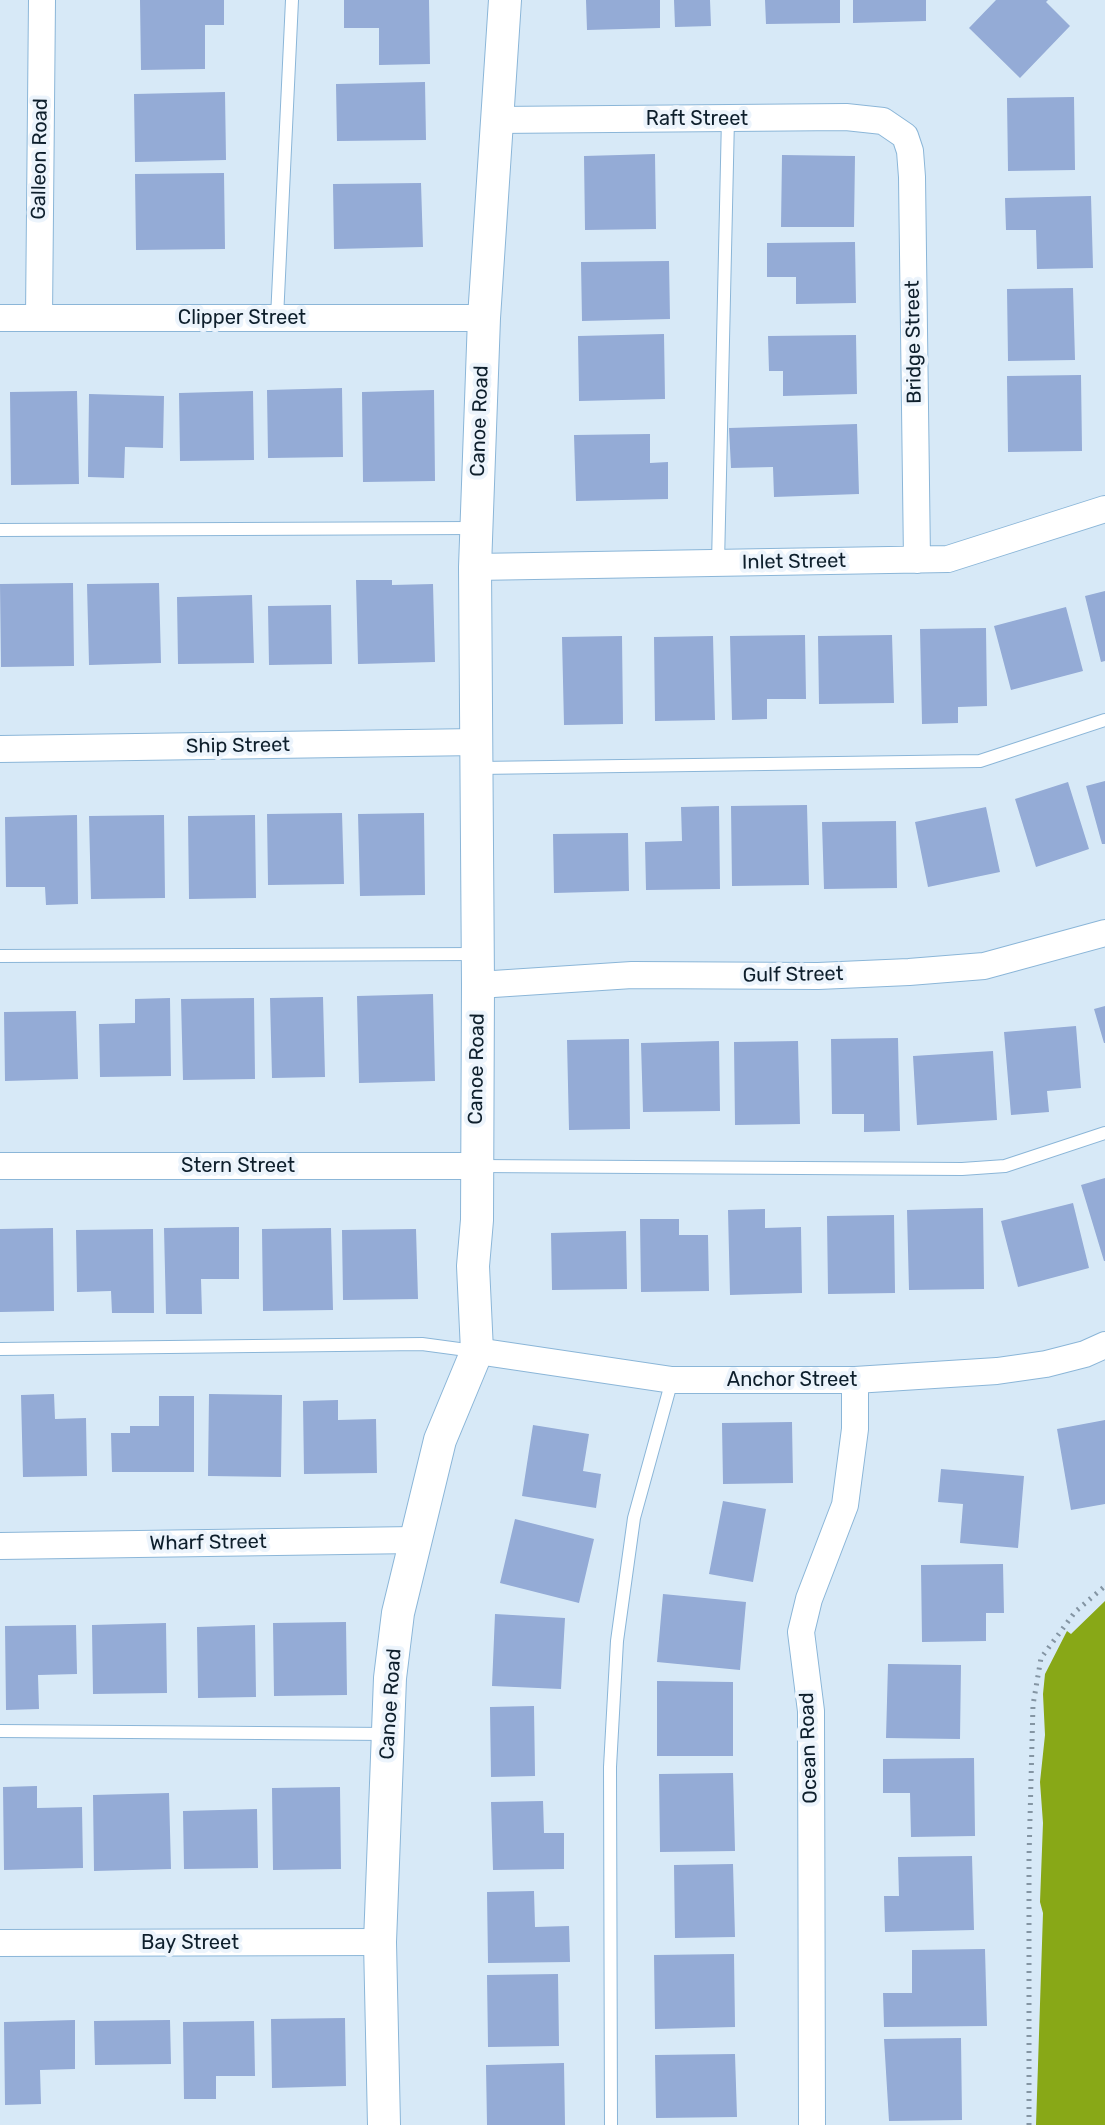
<!DOCTYPE html>
<style>
body{margin:0}
canvas{display:block;background:#d7e9f7}
</style>
<canvas width="1105" height="2125"></canvas>
<script>
const ctx = document.querySelector('canvas').getContext('2d');
ctx.lineJoin = 'round';
function fillPath(path, color) { ctx.fillStyle = color; ctx.fill(path, 'evenodd'); }
const shape = rows => new Path2D(rows.map(r => 'M' + r).join(''));
function stroke(path, color, width, dash) { ctx.strokeStyle = color; ctx.lineWidth = width; ctx.lineCap = dash ? 'butt' : 'round'; ctx.setLineDash(dash || []); ctx.stroke(path); }
function drawText(font, color, halo, rows, align = 'center') {
  ctx.font = font + ' Rubik,sans-serif'; ctx.lineWidth = 8; ctx.setLineDash([]); ctx.textBaseline = 'middle'; ctx.strokeStyle = halo; ctx.fillStyle = color; for (const [text, x, y, turn = 0] of rows) {
    ctx.save(); ctx.translate(x, y); ctx.rotate((+turn || 0) * Math.PI / 180); ctx.textAlign = isNaN(turn) ? turn : align; if (halo) ctx.strokeText(text, 0, 0); ctx.fillText(text, 0, 0); ctx.restore();
  }
}
const water = shape([
 [1105,1601,1105,2125,1036,2125,1043,1913,1040,1902,1043,1823,1040,1782,1045,1735,1043,1694,1045,1674,1067,1631,1071,1634]
]);
const building = shape([
 [140,0,224,0,224,25,205,25,205,69,141,70],
 [344,0,429,0,430,64,379,65,379,28,344,28],
 [586,0,660,0,660,28,587,30],
 [674,0,710,0,711,26,675,27],
 [765,0,840,0,840,23,766,24],
 [853,0,926,0,926,21,853,23],
 [996,0,1048,0,1046,2,1070,26,1020,78,969,28],
 [425,82,426,140,337,141,336,84],
 [225,92,226,160,135,162,134,94],
 [1074,97,1075,170,1008,171,1007,98],
 [655,154,656,229,585,230,584,156],
 [782,155,855,156,854,227,781,227],
 [224,173,225,249,136,250,135,174],
 [421,183,423,247,334,249,333,184],
 [1091,196,1093,268,1037,269,1036,230,1006,230,1005,198],
 [855,242,856,303,796,304,796,277,767,277,767,243],
 [669,261,670,319,582,321,581,262],
 [1073,288,1075,360,1008,361,1007,289],
 [664,334,665,399,579,401,578,336],
 [856,335,857,394,783,396,783,371,769,371,768,336],
 [1081,375,1082,451,1008,452,1007,376],
 [342,388,343,457,268,458,267,390],
 [434,390,435,481,363,482,362,392],
 [77,391,79,484,11,485,10,392],
 [253,391,254,460,180,461,179,393],
 [89,394,164,396,163,448,125,447,124,478,88,477],
 [857,424,859,494,774,497,773,467,731,468,729,428],
 [650,434,650,463,668,462,668,499,576,501,574,435],
 [356,580,392,580,392,585,433,584,435,662,358,664],
 [73,583,74,666,1,667,0,584],
 [159,583,161,663,89,665,87,584],
 [1105,591,1105,661,1101,662,1085,596],
 [252,595,254,663,178,664,177,597],
 [331,605,332,664,269,665,268,606],
 [1066,607,1083,671,1011,690,994,626],
 [986,628,987,706,958,707,958,723,922,724,920,629],
 [805,635,806,699,767,699,767,719,732,720,730,636],
 [892,635,894,703,819,704,818,636],
 [622,636,623,724,564,725,562,637],
 [713,636,715,720,655,721,654,637],
 [1105,781,1105,844,1102,844,1086,786],
 [1068,782,1089,849,1036,867,1015,799],
 [807,805,809,885,732,886,731,806],
 [719,806,720,889,646,890,645,842,682,841,681,807],
 [986,807,1000,872,928,887,915,822],
 [342,813,344,884,268,885,267,814],
 [424,813,425,895,360,896,358,814],
 [77,815,78,904,46,905,45,887,6,887,5,817],
 [164,815,165,898,91,899,89,816],
 [255,815,256,898,189,899,188,816],
 [896,821,897,888,824,889,822,822],
 [628,833,629,891,554,893,553,834],
 [433,994,435,1081,359,1083,357,996],
 [323,997,325,1077,272,1078,270,998],
 [170,998,171,1076,100,1077,99,1024,135,1023,135,999],
 [254,998,255,1079,183,1080,181,999],
 [1105,1006,1105,1043,1104,1043,1094,1009],
 [76,1011,78,1079,5,1081,4,1012],
 [1076,1026,1081,1088,1047,1091,1049,1112,1011,1115,1004,1032],
 [898,1038,900,1131,864,1132,864,1114,832,1114,831,1039],
 [629,1039,630,1129,569,1130,567,1040],
 [719,1041,720,1111,643,1112,641,1043],
 [798,1041,800,1124,735,1125,734,1042],
 [993,1051,997,1120,917,1125,913,1056],
 [1105,1178,1105,1261,1104,1261,1081,1185],
 [1073,1203,1089,1268,1018,1287,1001,1221],
 [983,1208,984,1289,909,1290,907,1210],
 [765,1209,765,1228,801,1227,802,1293,730,1295,728,1210],
 [894,1215,895,1293,828,1294,827,1216],
 [640,1219,679,1219,679,1235,708,1235,709,1291,641,1292],
 [239,1227,239,1279,201,1279,202,1314,166,1314,164,1228],
 [53,1228,54,1311,0,1312,0,1229],
 [331,1228,333,1310,263,1311,262,1229],
 [153,1229,154,1313,112,1313,111,1291,77,1292,76,1230],
 [416,1229,418,1299,343,1300,342,1230],
 [626,1231,627,1289,552,1290,551,1233],
 [54,1394,55,1419,86,1418,87,1476,23,1477,21,1395],
 [209,1394,282,1395,281,1477,208,1476],
 [159,1396,194,1396,194,1472,112,1472,111,1433,130,1433,130,1426,159,1426],
 [338,1400,338,1420,376,1419,377,1473,304,1474,303,1401],
 [1105,1420,1105,1504,1071,1510,1057,1429],
 [792,1422,793,1483,723,1484,722,1423],
 [533,1425,589,1434,583,1471,601,1474,596,1508,522,1496],
 [941,1469,1024,1476,1018,1548,960,1543,963,1504,938,1502],
 [723,1501,766,1509,753,1582,709,1574],
 [515,1519,594,1539,579,1603,500,1583],
 [1003,1564,1004,1613,986,1613,986,1641,922,1642,921,1565],
 [663,1594,746,1602,740,1670,657,1662],
 [495,1614,565,1618,561,1689,492,1686],
 [346,1622,347,1695,274,1696,273,1623],
 [166,1623,167,1693,93,1694,92,1625],
 [76,1625,77,1674,38,1675,39,1709,6,1710,5,1626],
 [255,1625,256,1697,198,1698,197,1627],
 [888,1664,961,1665,960,1739,886,1738],
 [657,1681,733,1682,733,1756,657,1756],
 [534,1706,535,1776,491,1777,490,1707],
 [974,1758,975,1836,911,1837,910,1793,883,1793,883,1759],
 [733,1773,735,1851,660,1852,659,1774],
 [37,1786,37,1808,82,1807,83,1868,4,1870,3,1787],
 [340,1787,341,1869,273,1870,272,1788],
 [169,1793,171,1869,94,1871,93,1795],
 [543,1801,544,1833,564,1833,564,1869,493,1870,491,1802],
 [257,1809,258,1868,184,1869,183,1811],
 [972,1856,974,1930,885,1932,884,1896,899,1896,898,1857],
 [733,1864,735,1937,675,1938,674,1865],
 [534,1891,535,1927,569,1926,570,1962,488,1963,487,1892],
 [985,1949,987,2026,884,2027,883,1993,912,1993,912,1950],
 [734,1954,735,2027,655,2029,654,1955],
 [558,1974,559,2046,488,2047,487,1975],
 [345,2018,346,2086,272,2088,271,2019],
 [75,2020,75,2069,40,2070,41,2104,5,2105,4,2022],
 [170,2020,171,2064,95,2065,94,2021],
 [254,2021,255,2076,216,2076,216,2099,184,2099,183,2022],
 [961,2038,962,2120,889,2121,884,2039],
 [735,2054,737,2117,656,2118,655,2055],
 [564,2063,565,2125,487,2125,486,2065]
]);
const path = shape([
 [1029,2125,1029,1857,1033,1705,1041,1658,1075,1612,1105,1586]
]);
const service = shape([
 [277,318,292,0],
 [0,530,474,528],
 [718,563,728,118],
 [479,768,980,761,1105,720],
 [0,956,478,954],
 [478,1166,962,1169,1005,1166,1105,1133],
 [0,1349,422,1344,474,1351],
 [0,1731,388,1734],
 [611,2125,610,1767,617,1641,634,1518,672,1380]
]);
const minor = shape([
 [496,120,846,117,883,121,905,136,910,151,912,177,917,560],
 [39,317,42,0],
 [0,318,484,318],
 [475,567,948,559,1105,509],
 [0,749,477,742],
 [478,985,632,975,818,976,909,972,984,966,1105,933],
 [0,1166,476,1166],
 [477,1351,672,1380,855,1380,997,1371,1046,1364,1085,1354,1105,1345],
 [0,1546,415,1540],
 [0,1943,380,1942],
 [812,2125,811,1711,801,1632,809,1599,845,1505,855,1429,855,1380]
]);
const tertiary = shape([
 [384,2125,380,1942,390,1678,398,1613,440,1440,477,1351,473,1266,477,1220,478,985,475,567,484,318,505,0]
]);
const streetNames = [
 ["Raft Street",697,119],
 ["Galleon Road",40,159,-89],
 ["Clipper Street",242,318],
 ["Bridge Street",914,342,-91],
 ["Canoe Road",480,421,-88],
 ["Inlet Street",794,562,-1],
 ["Ship Street",238,746,-1],
 ["Gulf Street",793,975,-1],
 ["Canoe Road",477,1069,-89],
 ["Stern Street",238,1166],
 ["Anchor Street",792,1380],
 ["Wharf Street",208,1543,-1],
 ["Canoe Road",391,1704,-86],
 ["Ocean Road",809,1748,-92],
 ["Bay Street",190,1943]
];
fillPath(water, '#88a817');
fillPath(building, '#94abd6');
stroke(service, '#8bb6d8', 14);
stroke(minor, '#8bb6d8', 28);
stroke(tertiary, '#8bb6d8', 34);
stroke(path, '#8495a3', 5, [2, 6]);
stroke(service, '#fff', 12);
stroke(minor, '#fff', 26);
stroke(tertiary, '#fff', 32);
drawText('20px', '#0e1f2c', '#ecf4fc', streetNames);
</script>
